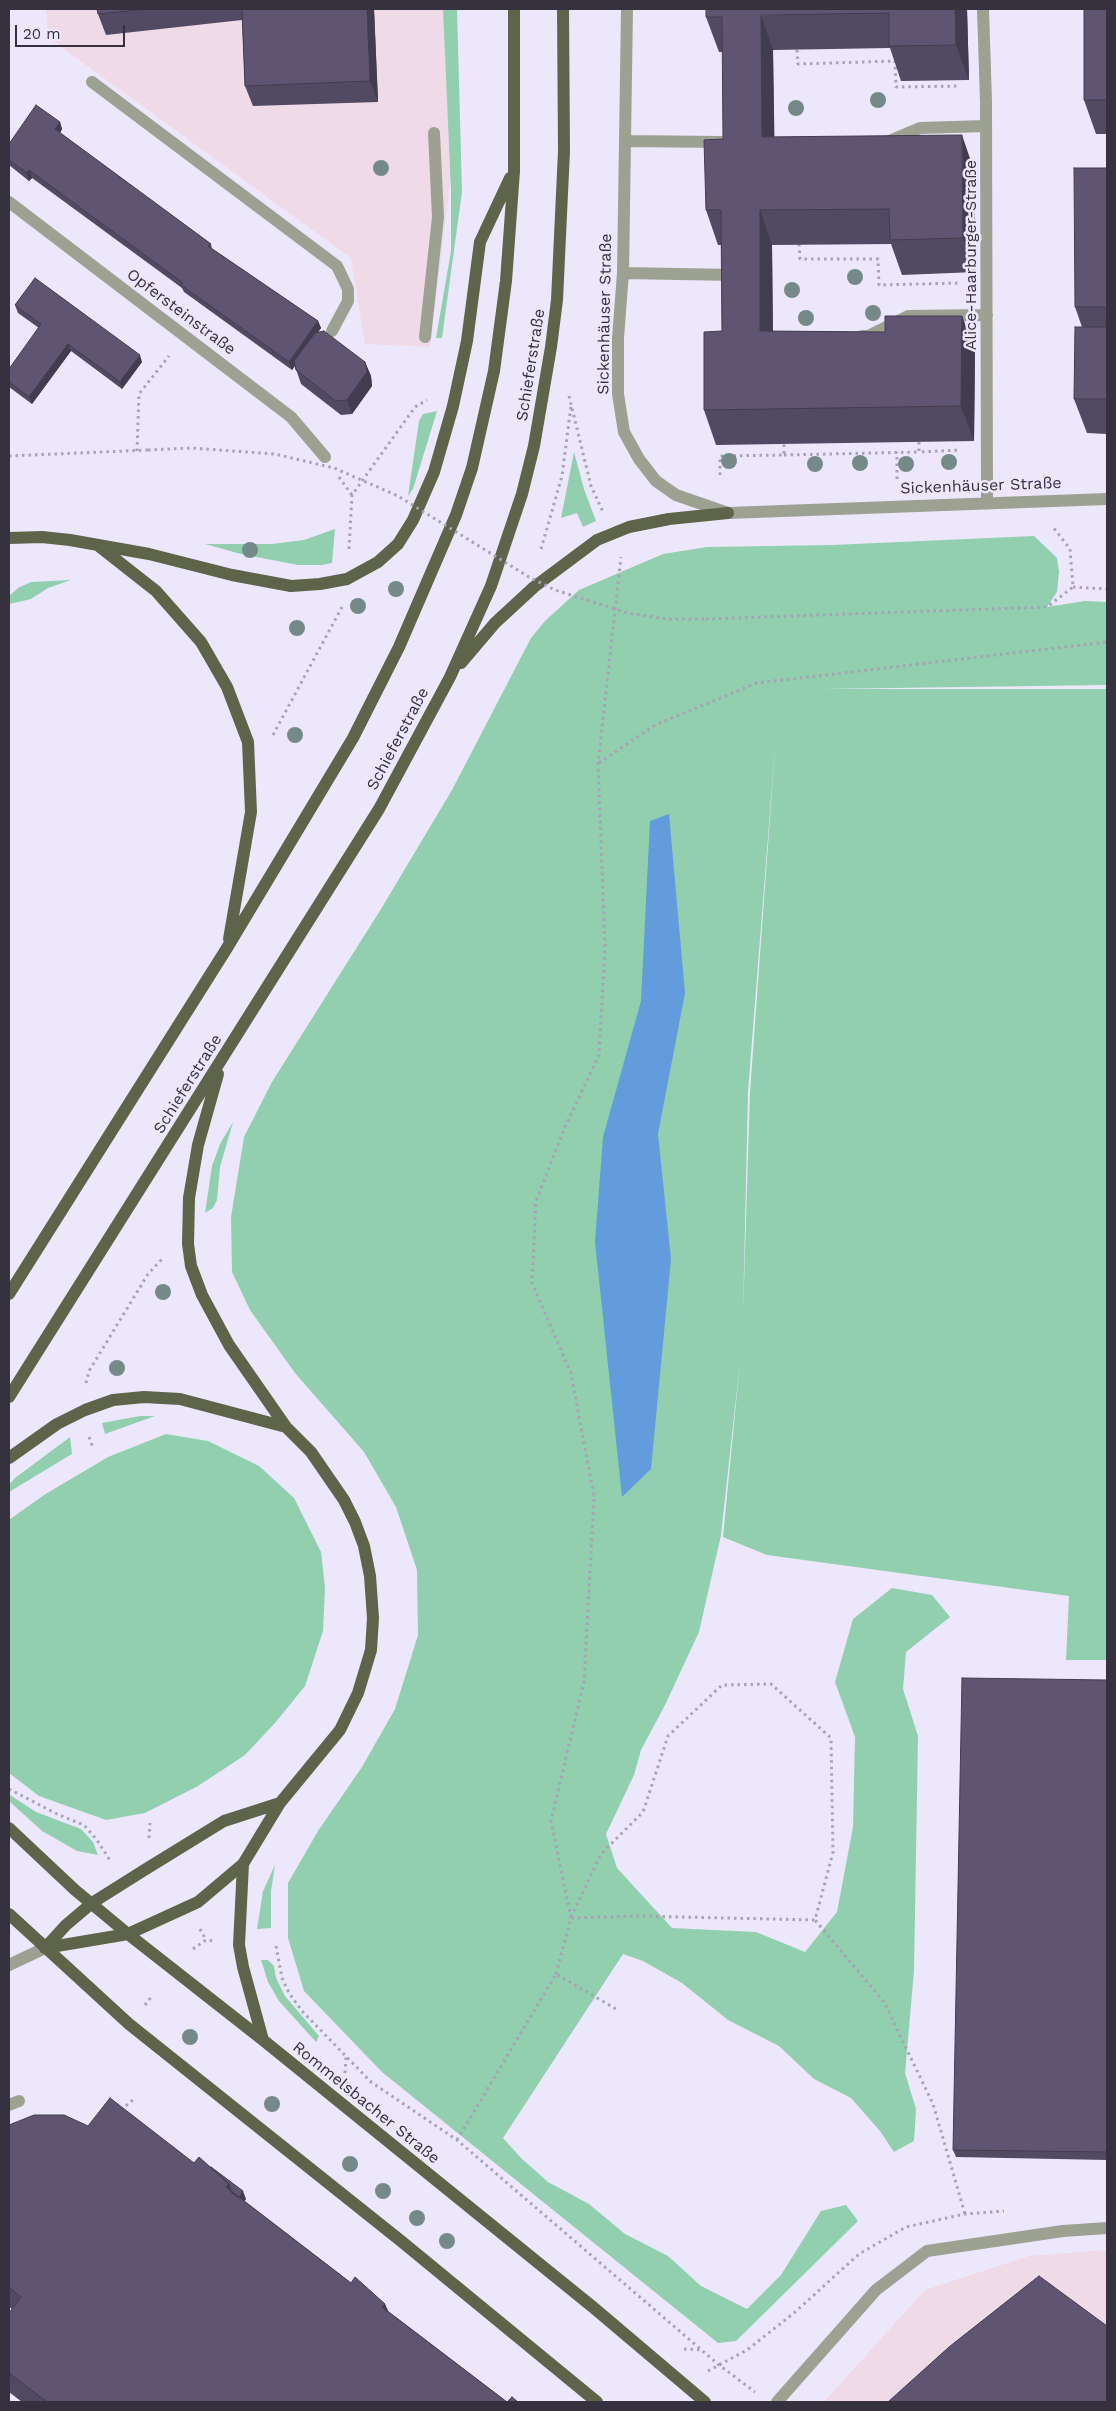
<!DOCTYPE html>
<meta charset="utf-8">
<style>
body{margin:0}
#map{position:relative;width:1116px;height:2411px;overflow:hidden;background:#ede7fc;font-family:"Work Sans",sans-serif}
canvas{display:block}
.frame{position:absolute;inset:0;border:10px solid #35313f;pointer-events:none}
.scale{position:absolute;left:15px;top:25px;width:110px;height:22px;box-sizing:border-box;border:2px solid #35313f;border-top:0;padding-left:6px;font-size:15px;line-height:18px;white-space:nowrap;color:#35313f;-webkit-text-stroke:4px #ede7fc;paint-order:stroke}
</style>
<div id="map">
<canvas width="1116" height="2411"></canvas>
<div class="frame"></div>
<div class="scale">20 m</div>
</div>
<script>
const ctx = document.querySelector('canvas').getContext('2d');
ctx.lineJoin = 'round';
function fillPath(path, color) { ctx.fillStyle = color; ctx.fill(path, 'evenodd'); }
const shape = rows => new Path2D(rows.map(r => 'M' + r).join(''));
function stroke(path, color, width, dash) { ctx.strokeStyle = color; ctx.lineWidth = width; ctx.lineCap = dash ? 'butt' : 'round'; ctx.setLineDash(dash || []); ctx.stroke(path); }
function drawText(font, color, halo, rows, align = 'center') {
  ctx.font = font + ' "Work Sans",sans-serif'; ctx.lineWidth = 5; ctx.setLineDash([]); ctx.textBaseline = 'middle'; ctx.strokeStyle = halo; ctx.fillStyle = color; for (const [text, x, y, turn = 0] of rows) {
    ctx.save(); ctx.translate(x, y); ctx.rotate((+turn || 0) * Math.PI / 180); ctx.textAlign = isNaN(turn) ? turn : align; if (halo) ctx.strokeText(text, 0, 0); ctx.fillText(text, 0, 0); ctx.restore();
  }
}
const commercial = shape([
 [46,9,453,9,456,134,430,347,365,344,351,258,49,38],
 [1107,2250,1107,2402,824,2402,925,2290,1029,2256]
]);
const green = shape([
 [443,9,457,9,462,192,442,338,436,338,451,251,451,190],
 [437,411,413,489,408,496,419,421,423,414],
 [574,452,584,489,596,521,583,527,577,513,561,518],
 [335,529,332,563,322,565,298,565,241,554,205,544,272,544,304,540],
 [1034,536,1057,558,1059,572,1057,592,1047,607,1085,601,1107,602,1107,685,822,689,1107,689,1107,1660,1066,1660,1069,1596,767,1555,723,1537,740,1362,721,1535,699,1632,665,1705,641,1750,634,1775,606,1834,617,1868,672,1928,756,1932,805,1952,837,1912,853,1827,855,1737,835,1682,853,1619,892,1588,932,1595,950,1617,906,1652,903,1689,918,1736,914,1971,905,2073,916,2109,914,2141,894,2152,880,2131,851,2098,814,2079,779,2046,728,2020,682,1983,643,1961,623,1954,503,2138,521,2158,548,2182,589,2204,625,2234,668,2256,701,2286,747,2309,781,2275,821,2211,846,2205,858,2221,736,2341,718,2343,382,2072,304,1991,288,1938,288,1883,318,1831,362,1767,395,1709,418,1635,417,1570,396,1507,364,1452,295,1373,250,1310,232,1272,231,1217,244,1137,272,1082,381,909,452,790,531,638,545,621,579,590,663,554,707,547,832,545],
 [776,735,750,1092,743,1315,748,1092],
 [71,580,48,588,31,599,9,604,9,596,18,588,31,582],
 [233,1122,220,1167,217,1200,213,1208,205,1213,212,1166,220,1144],
 [140,1416,155,1416,105,1434,102,1423],
 [166,1434,208,1441,259,1466,294,1498,321,1552,325,1588,323,1631,305,1686,275,1723,245,1755,198,1786,145,1813,106,1820,39,1796,9,1773,9,1520,44,1495,108,1457],
 [70,1437,72,1454,9,1492,9,1485,15,1478],
 [10,1795,36,1812,81,1829,93,1842,98,1855,77,1851,42,1831,9,1801],
 [275,1865,271,1891,271,1928,257,1929,263,1891],
 [261,1960,268,1960,274,1966,276,1978,285,1996,319,2036,316,2042,279,2001,268,1982]
]);
const water = shape([
 [669,814,685,993,658,1134,671,1259,651,1469,622,1497,595,1242,603,1137,641,1001,650,821]
]);
const path = shape([
 [797,50,798,64,895,61,896,87,960,86],
 [799,244,800,259,878,259,879,285,961,283],
 [569,396,591,486,603,512],
 [919,442,919,452,961,450],
 [137,451,139,394,169,356],
 [784,455,919,452],
 [9,456,148,450],
 [720,475,720,456,784,455,784,444],
 [339,477,352,495],
 [897,479,897,452],
 [349,549,352,495,415,407,427,400],
 [541,549,562,476,571,406],
 [1073,587,1107,589],
 [706,619,1047,607,1073,587,1070,549,1053,527],
 [273,735,342,607],
 [599,763,655,725,757,683,1107,642],
 [86,1383,89,1371,148,1274,163,1258],
 [89,1437,93,1448],
 [9,1789,57,1814,84,1825,97,1840,111,1862],
 [149,1838,150,1823],
 [571,1917,601,1854,643,1812,668,1736,722,1685,771,1684,831,1738,833,1852,815,1920,884,2002,933,2104,965,2214],
 [571,1918,551,1821,584,1682,594,1497,571,1373,532,1283,536,1201,565,1127,599,1055,605,947,598,764,621,557],
 [200,1929,206,1940],
 [276,1946,282,1978,289,1993,302,2011,371,2082,457,2140,719,2365,755,2392],
 [193,1949,206,1940,214,1941],
 [556,1974,571,1918,637,1916,815,1920],
 [145,2005,151,1997],
 [345,2073,346,2057],
 [121,2110,134,2099],
 [457,2140,556,1974,616,2009],
 [684,2349,702,2350],
 [708,2371,747,2350,794,2313,859,2254,906,2227,965,2214,1004,2211]
]);
const minor = shape([
 [627,9,623,273,618,338,618,394,624,432,639,459,656,481,676,495,728,513,1107,499],
 [983,9,986,102,987,502],
 [92,82,337,266,348,289,348,301,332,331],
 [625,141,721,142],
 [887,142,920,128,986,126],
 [9,202,291,417,325,457],
 [623,273,734,275],
 [862,336,868,336,908,316,987,315],
 [425,337,438,217,434,133],
 [9,1965,45,1948],
 [9,2105,19,2101],
 [777,2402,876,2290,927,2251,1063,2231,1107,2228]
]);
const major = shape([
 [9,538,42,537,70,540,149,554,232,575,291,586,320,584,347,579,378,562,398,544,413,520,434,472,453,406,467,341,480,242,510,178],
 [100,547,156,591,201,642,227,687,248,742,251,812,229,939],
 [461,663,495,623,534,587,597,540,629,527,669,519,728,513],
 [9,1294,227,948,353,738,399,647,456,515,472,468,494,371,506,281,514,171,514,9],
 [9,1397,379,809,450,677,491,586,522,494,534,446,551,347,557,300,564,151,563,9],
 [9,1458,57,1424,85,1410,113,1400,144,1397,180,1399,286,1427],
 [9,1828,75,1890,128,1934,263,2040,594,2308,705,2402],
 [243,1864,239,1945,243,1967,263,2040],
 [9,1914,129,2024,401,2241,597,2402],
 [45,1948,128,1934,198,1902,243,1864,280,1803,340,1730,358,1693,371,1650,373,1618,370,1576,364,1546,355,1522,344,1500,311,1452,286,1427,229,1345,202,1295,191,1266,188,1244,189,1198,198,1145,218,1074],
 [45,1948,66,1925,92,1903,146,1869,224,1821,280,1803]
]);
const pathBridge = shape([
 [148,450,191,448,275,454,334,468,398,496,529,577,555,590,628,613,666,619,706,619]
]);
const trees = [
 [878,100],
 [796,108],
 [381,168],
 [855,277],
 [792,290],
 [873,313],
 [806,318],
 [729,461],
 [949,462],
 [860,463],
 [815,464],
 [906,464],
 [250,550],
 [396,589],
 [358,606],
 [297,628],
 [295,735],
 [163,1292],
 [117,1368],
 [190,2037],
 [272,2104],
 [350,2164],
 [383,2191],
 [417,2218],
 [447,2241]
];
const wall = shape([
 [97,9,374,9,378,102,253,106,245,86,242,20,106,35,98,14],
 [967,9,969,80,901,81,890,48,773,50,774,137,974,170,976,272,902,275,891,244,772,245,773,331,885,332,962,316,975,351,974,441,716,445,704,410,722,331,721,245,718,245,706,210,723,139,723,52,719,52,706,17],
 [1107,9,1107,134,1096,134,1084,100],
 [60,122,62,129,60,133,211,244,212,249,318,321,321,328,318,332,365,362,371,376,372,386,352,414,341,415,301,384,295,366,292,370,184,292,182,288,32,178,29,181,9,165,9,144],
 [1107,168,1107,434,1087,433,1074,399,1082,327,1075,307],
 [15,305,142,362,122,389,71,351,32,404,9,387,9,369,39,328,18,313],
 [1107,1680,1107,2160,956,2157,953,2150],
 [9,2125,88,2126,194,2163,246,2199,244,2201,351,2283,385,2304,388,2311,507,2402,22,2402,9,2392,9,2313,12,2309,9,2307]
]);
const shadedWall = shape([
 [367,9,374,9,378,102,370,81],
 [955,9,967,9,969,80,956,45],
 [761,15,773,50,775,172,762,137],
 [60,122,62,129,57,136,55,129],
 [962,135,974,170,976,272,963,238],
 [29,170,32,178,29,181,27,173],
 [760,210,772,245,773,365,760,331],
 [962,316,975,351,974,441,961,406],
 [318,321,321,328,292,370,289,362],
 [68,344,71,351,32,404,29,397],
 [140,355,142,362,122,389,120,382],
 [365,362,371,376,372,386,352,414,347,400],
 [229,2184,243,2191,246,2199,238,2210,226,2187],
 [385,2304,395,2330,382,2307]
]);
const building = shape([
 [97,9,147,9,98,14,97,9],
 [242,9,367,9,370,81,245,86,242,9],
 [706,9,955,9,956,45,889,46,889,13,761,15,762,137,962,135,963,238,890,240,889,209,760,210,760,331,885,332,885,316,962,316,961,406,704,410,704,332,722,331,721,210,706,210,704,140,723,139,722,17,706,17,706,9],
 [1084,9,1107,9,1107,100,1084,100,1084,9],
 [36,105,60,122,55,129,211,244,208,246,318,321,289,362,181,285,183,283,29,170,27,173,9,160,9,144,36,105],
 [1074,168,1107,168,1107,307,1075,307,1074,168],
 [35,278,140,355,120,382,68,344,29,397,9,382,9,369,41,324,15,305,35,278],
 [1075,327,1107,327,1107,399,1074,399,1075,327],
 [324,331,365,362,367,372,347,400,336,401,296,370,294,361,315,333,324,331],
 [962,1678,1107,1680,1107,2152,953,2150,962,1678],
 [110,2098,194,2163,199,2157,229,2184,226,2187,351,2283,355,2277,385,2304,382,2307,507,2402,47,2402,9,2373,9,2313,21,2297,9,2287,9,2125,34,2115,64,2115,88,2126,110,2098],
 [211,2167,243,2191,239,2198,231,2192,229,2184,211,2168,211,2167],
 [1039,2276,1107,2326,1107,2402,888,2402,949,2347,1039,2276],
 [512,2397,518,2402,507,2402,512,2397]
]);
const streetNames = [
 ["Alice-Haarburger-Straße",971,255,-90],
 ["Opfersteinstraße",181,312,37],
 ["Sickenhäuser Straße",605,314,-89],
 ["Schieferstraße",531,365,-81],
 ["Sickenhäuser Straße",981,486,-2],
 ["Schieferstraße",398,739,-62],
 ["Schieferstraße",188,1084,-58],
 ["Rommelsbacher Straße",366,2103,39]
];
fillPath(commercial, '#efdae7');
fillPath(green, '#91cfae');
fillPath(water, '#629cdd');
stroke(path, '#a7a2b5', 3, [2.5, 4]);
stroke(minor, '#9da191', 12);
stroke(major, '#5e6449', 12);
stroke(pathBridge, '#a7a2b5', 3, [2.5, 4]);
ctx.fillStyle = '#758a88';
for (const [x, y] of trees) { ctx.beginPath(); ctx.arc(x, y, 8, 0, 2 * Math.PI); ctx.fill(); }
fillPath(wall, '#524963');
fillPath(shadedWall, '#423c50');
fillPath(building, '#5f5573');
stroke(building, '#423c50', 1);
drawText('16px', '#35313f', '#ede7fc', streetNames);
</script>
